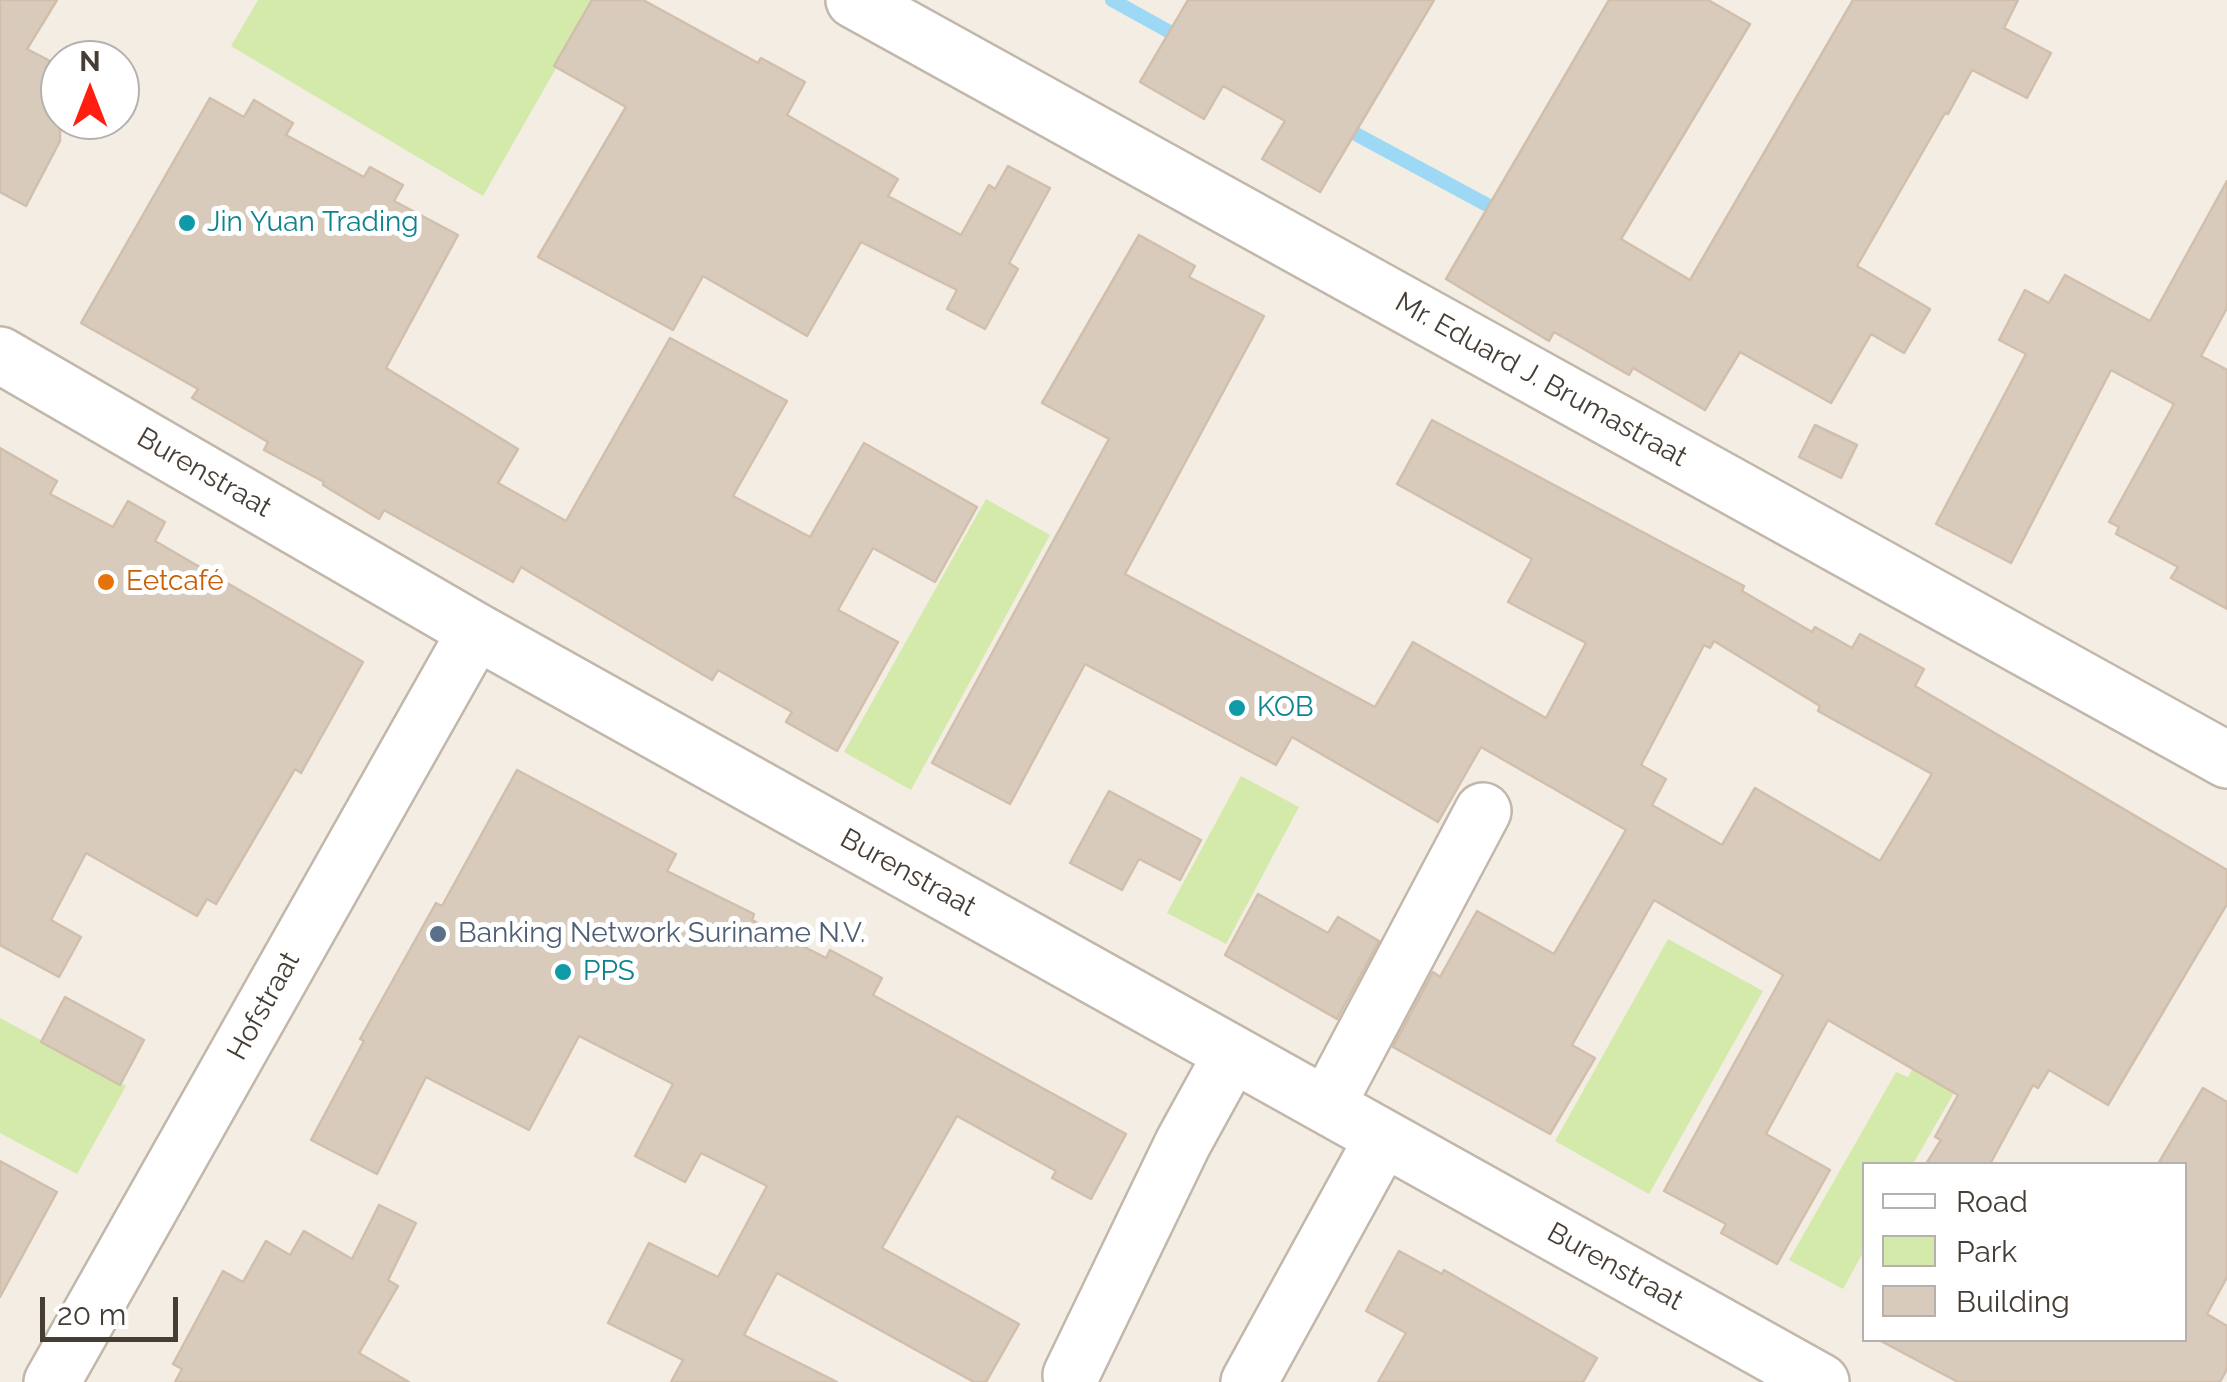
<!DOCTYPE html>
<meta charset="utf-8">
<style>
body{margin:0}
#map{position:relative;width:2227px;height:1382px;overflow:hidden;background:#f3ede4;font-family:Raleway,sans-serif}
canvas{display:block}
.legend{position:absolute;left:1862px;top:1162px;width:325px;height:180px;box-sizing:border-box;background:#fff;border:2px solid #b5b1ae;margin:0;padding:12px 18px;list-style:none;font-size:30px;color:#463d34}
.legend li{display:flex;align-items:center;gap:20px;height:50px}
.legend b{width:50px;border:2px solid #b5b1ae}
.north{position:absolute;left:40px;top:40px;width:100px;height:100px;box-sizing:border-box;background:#fff;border:2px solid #b5b1ae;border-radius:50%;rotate:0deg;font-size:28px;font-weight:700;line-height:40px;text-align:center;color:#463d34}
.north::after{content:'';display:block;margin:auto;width:35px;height:45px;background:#ff1e10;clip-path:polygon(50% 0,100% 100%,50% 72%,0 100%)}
.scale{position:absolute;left:40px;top:1297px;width:138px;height:45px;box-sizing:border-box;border:5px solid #463d34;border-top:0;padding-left:12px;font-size:30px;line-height:35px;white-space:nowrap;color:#463d34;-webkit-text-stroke:8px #fff;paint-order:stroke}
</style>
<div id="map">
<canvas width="2227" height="1382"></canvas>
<ul class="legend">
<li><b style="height:12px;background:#fff"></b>Road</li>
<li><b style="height:28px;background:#d3eaaa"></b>Park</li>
<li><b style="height:28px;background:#d9cbbc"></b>Building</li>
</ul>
<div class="north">N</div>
<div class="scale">20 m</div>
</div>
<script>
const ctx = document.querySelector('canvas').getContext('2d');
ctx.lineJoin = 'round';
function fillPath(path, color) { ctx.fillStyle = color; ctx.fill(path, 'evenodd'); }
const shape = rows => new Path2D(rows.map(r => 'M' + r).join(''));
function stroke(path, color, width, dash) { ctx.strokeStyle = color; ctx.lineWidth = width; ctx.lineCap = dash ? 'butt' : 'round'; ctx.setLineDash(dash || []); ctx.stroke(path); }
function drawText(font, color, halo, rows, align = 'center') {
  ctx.font = font + ' Raleway,sans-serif'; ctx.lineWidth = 10; ctx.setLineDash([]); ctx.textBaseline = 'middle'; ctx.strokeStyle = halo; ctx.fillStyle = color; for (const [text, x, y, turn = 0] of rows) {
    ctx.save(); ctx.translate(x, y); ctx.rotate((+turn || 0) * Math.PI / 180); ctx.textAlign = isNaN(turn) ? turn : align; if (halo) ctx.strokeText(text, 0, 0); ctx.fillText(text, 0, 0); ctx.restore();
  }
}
const green = shape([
 [258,0,595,0,483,196,231,46],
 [986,499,1050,535,911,790,844,752],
 [1241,776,1299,807,1226,944,1167,913],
 [1668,939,1763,991,1649,1194,1555,1141],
 [0,1018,126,1086,77,1174,0,1133],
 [1931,1035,1974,1058,1913,1164,1864,1164,1864,1251,1843,1289,1789,1260,1896,1072,1908,1077]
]);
const stream = shape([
 [1112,0,1186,41],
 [1341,126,1502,213]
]);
const building = shape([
 [0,0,57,0,27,49,50,61,46,68,60,76,60,141,26,206,0,192,0,0],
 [592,0,643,0,758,63,761,58,805,82,787,115,898,179,888,196,961,235,989,185,995,189,1008,166,1050,188,1009,263,1018,269,985,329,947,309,957,290,861,242,807,336,703,276,673,330,538,257,626,107,554,66,592,0],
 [1188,0,1434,0,1320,192,1262,159,1285,121,1223,86,1204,119,1140,82,1188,0],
 [1609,0,1708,0,1750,24,1621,239,1690,280,1853,0,2018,0,2004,28,2051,53,2027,98,1972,70,1948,114,1945,113,1857,266,1930,309,1904,353,1871,334,1831,403,1740,352,1705,410,1633,368,1629,375,1554,332,1549,341,1446,279,1609,0],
 [210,98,244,117,254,100,293,123,286,135,364,177,370,167,403,185,394,201,458,235,386,368,518,449,498,483,566,521,670,338,787,401,733,496,810,537,864,443,977,507,935,582,873,548,838,610,898,642,837,751,786,722,792,712,718,670,712,680,521,567,513,582,384,510,379,519,323,485,324,482,264,450,268,442,192,398,198,389,81,323,210,98],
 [2227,181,2227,308,2201,356,2227,370,2227,609,2171,578,2178,567,2116,534,2119,527,2109,522,2174,404,2111,370,2011,563,1936,524,2026,354,1999,340,2025,290,2049,303,2065,275,2150,321,2227,181],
 [1139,235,1195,266,1189,277,1264,316,1125,574,1375,707,1413,642,1546,718,1586,643,1508,602,1532,559,1397,484,1432,420,1744,586,1742,591,1812,632,1815,627,1852,648,1860,634,1924,669,1915,686,2227,870,2227,904,2108,1105,2049,1070,2038,1088,2033,1085,1990,1164,1926,1164,1941,1140,1935,1137,1958,1095,1828,1020,1766,1134,1830,1170,1777,1264,1721,1233,1726,1224,1664,1191,1783,975,1654,900,1572,1045,1595,1058,1550,1134,1393,1047,1433,972,1440,977,1477,911,1554,954,1626,830,1481,747,1438,822,1292,737,1276,765,1085,664,1010,804,932,763,1109,439,1042,403,1139,235],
 [1714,641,1820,706,1818,711,1932,774,1880,861,1755,788,1722,845,1652,805,1666,779,1641,765,1704,645,1710,648,1714,641],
 [1815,425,1857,445,1841,478,1799,457,1815,425],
 [0,448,57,481,50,494,113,527,128,501,165,522,155,541,363,662,301,773,295,769,216,904,207,899,197,916,86,853,51,920,81,937,59,977,0,945,0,448],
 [517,770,676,854,667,871,754,914,752,920,826,958,830,950,882,978,873,995,1126,1134,1091,1199,1052,1178,1056,1171,957,1116,882,1248,1019,1324,986,1382,974,1382,777,1273,744,1335,837,1382,671,1382,683,1360,608,1323,649,1243,718,1277,767,1186,701,1153,685,1182,635,1156,673,1084,579,1036,529,1130,426,1077,377,1174,311,1140,364,1041,360,1039,436,903,442,906,517,770],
 [1109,791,1201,840,1180,880,1139,859,1122,890,1070,863,1109,791],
 [1258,894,1328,933,1338,917,1379,941,1337,1019,1225,955,1258,894],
 [65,997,144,1040,120,1085,41,1042,65,997],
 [2203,1088,2227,1102,2227,1277,2207,1314,2227,1326,2227,1369,2220,1382,1958,1382,1879,1340,2184,1340,2184,1164,2158,1164,2203,1088],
 [0,1161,57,1192,0,1297,0,1161],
 [379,1205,416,1223,388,1280,398,1286,359,1353,409,1382,175,1382,182,1369,173,1364,223,1271,243,1282,266,1241,290,1255,304,1231,352,1259,379,1205],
 [1399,1251,1442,1274,1444,1270,1597,1358,1583,1382,1378,1382,1406,1333,1366,1311,1399,1251]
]);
const minor = shape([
 [854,0,2227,760],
 [0,355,476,631,1821,1382],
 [1327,1105,1483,811],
 [1071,1375,1183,1143,1232,1054],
 [52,1382,476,631],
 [1249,1382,1383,1138]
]);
const markers = [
 [187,223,10,"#0f9aa8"],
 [106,582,10,"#e8710a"],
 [1237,708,10,"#0f9aa8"],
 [438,934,10,"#5c6f8a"],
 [563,972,10,"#0f9aa8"]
];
const cultureNames = [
 ["Jin Yuan Trading",207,223],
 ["KOB",1257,708],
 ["PPS",583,972]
];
const streetNames = [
 ["Mr. Eduard J. Brumastraat",1541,380,29],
 ["Burenstraat",204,473,30],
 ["Burenstraat",908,873,29],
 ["Hofstraat",264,1006,-61],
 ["Burenstraat",1615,1267,29]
];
const foodNames = [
 ["Eetcafé",126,582]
];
const serviceNames = [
 ["Banking Network Suriname N.V.",458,934]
];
fillPath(green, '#d3eaaa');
stroke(stream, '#9dd8f4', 14);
fillPath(building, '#d9cbbc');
stroke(building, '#d1bfac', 2.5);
stroke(minor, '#c2b7aa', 60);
stroke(minor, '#fff', 55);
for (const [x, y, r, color] of markers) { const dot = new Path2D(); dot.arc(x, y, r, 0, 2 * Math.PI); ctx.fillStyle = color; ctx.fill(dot); stroke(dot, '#fff', 4); }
drawText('28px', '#0d838f', '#fff', cultureNames, 'left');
drawText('28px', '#463d34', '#fff', streetNames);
drawText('28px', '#c56008', '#fff', foodNames, 'left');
drawText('28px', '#4e5e75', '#fff', serviceNames, 'left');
</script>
